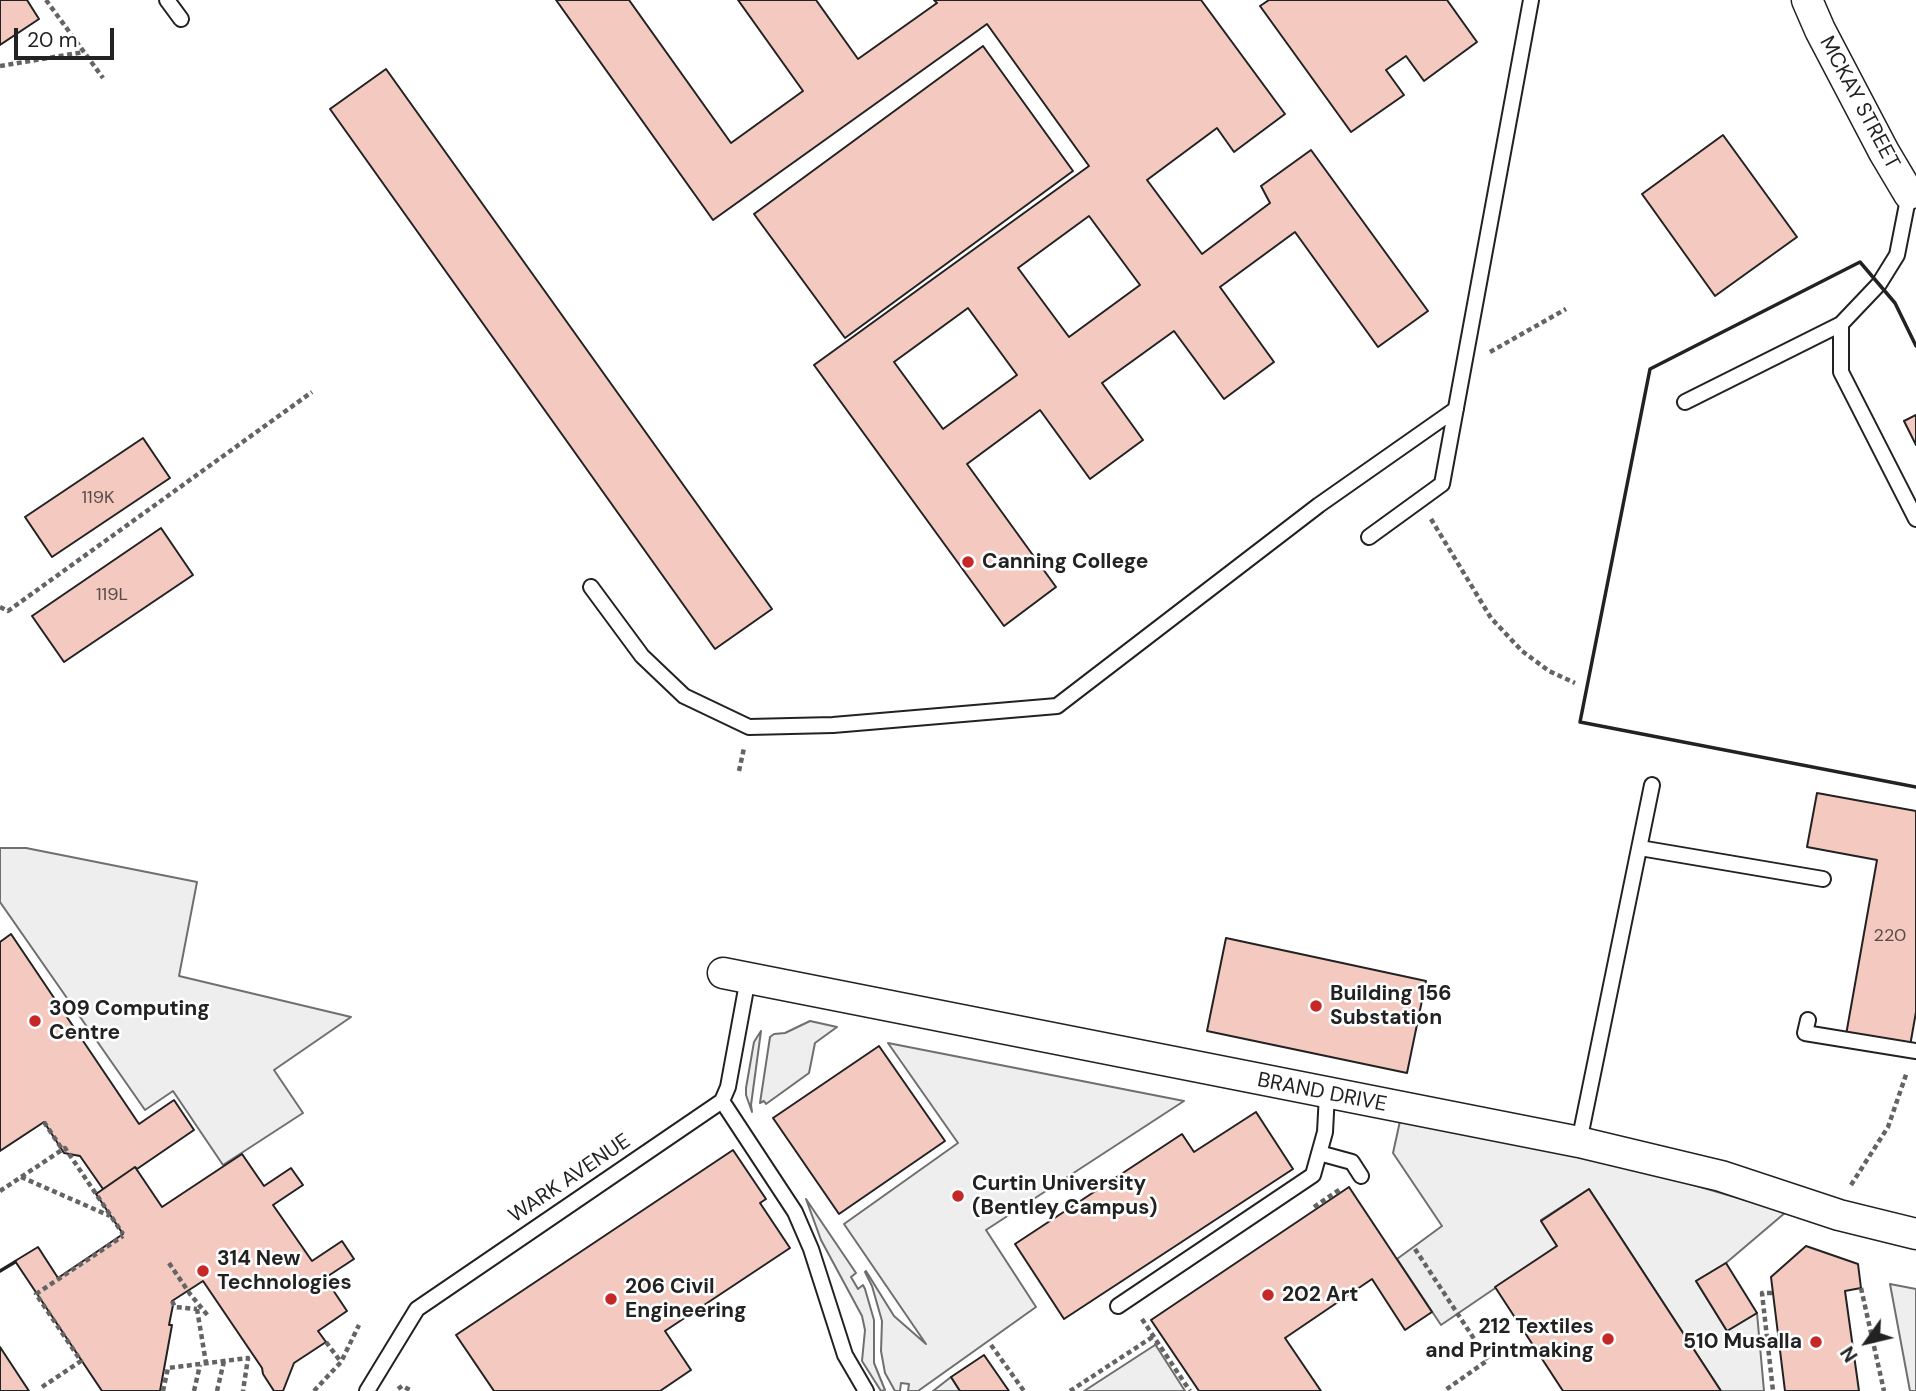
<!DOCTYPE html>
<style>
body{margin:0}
#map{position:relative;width:1916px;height:1391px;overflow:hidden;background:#fff;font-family:"DM Sans",sans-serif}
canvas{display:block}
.north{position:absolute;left:1832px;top:1307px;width:70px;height:70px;-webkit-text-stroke:5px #fff;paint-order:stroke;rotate:236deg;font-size:19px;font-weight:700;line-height:28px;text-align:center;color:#222}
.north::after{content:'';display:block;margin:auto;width:24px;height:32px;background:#222;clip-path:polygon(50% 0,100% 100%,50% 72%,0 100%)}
.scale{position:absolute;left:14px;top:28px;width:100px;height:32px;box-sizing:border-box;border:4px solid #222;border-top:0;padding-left:9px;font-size:21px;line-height:24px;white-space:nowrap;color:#222;-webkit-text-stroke:5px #fff;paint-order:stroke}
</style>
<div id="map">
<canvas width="1916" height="1391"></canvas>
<div class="north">N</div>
<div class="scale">20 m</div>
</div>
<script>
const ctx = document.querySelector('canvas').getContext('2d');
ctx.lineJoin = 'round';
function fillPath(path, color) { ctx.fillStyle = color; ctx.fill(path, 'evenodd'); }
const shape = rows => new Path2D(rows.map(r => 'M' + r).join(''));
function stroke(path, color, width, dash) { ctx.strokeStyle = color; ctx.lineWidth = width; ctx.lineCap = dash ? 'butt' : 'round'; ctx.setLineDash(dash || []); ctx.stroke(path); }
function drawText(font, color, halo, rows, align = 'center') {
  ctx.font = font + ' "DM Sans",sans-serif'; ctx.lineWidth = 5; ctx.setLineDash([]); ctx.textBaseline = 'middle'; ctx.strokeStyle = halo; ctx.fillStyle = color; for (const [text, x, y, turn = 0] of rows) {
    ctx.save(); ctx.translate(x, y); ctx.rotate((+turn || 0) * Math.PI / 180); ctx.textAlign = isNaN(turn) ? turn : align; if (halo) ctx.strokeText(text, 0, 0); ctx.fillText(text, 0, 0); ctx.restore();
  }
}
const green = shape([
 [0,848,26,848,197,882,179,976,351,1017,274,1070,303,1113,223,1165,173,1091,145,1110,0,902,0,848],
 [810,1021,837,1027,815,1043,809,1073,766,1104,764,1101,760,1103,770,1037,774,1034,785,1033,810,1021],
 [761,1031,751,1105,752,1112,746,1095,746,1088,754,1042,761,1031],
 [888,1043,1184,1101,986,1230,1036,1307,918,1391,908,1391,909,1384,901,1383,900,1391,895,1391,885,1373,881,1351,882,1321,872,1286,865,1272,866,1271,894,1316,926,1344,844,1224,958,1143,888,1043],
 [1400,1121,1594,1156,1786,1212,1726,1263,1696,1281,1727,1331,1757,1313,1764,1391,1721,1391,1589,1189,1541,1220,1557,1246,1441,1325,1397,1259,1442,1226,1393,1153,1400,1121],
 [806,1199,856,1273,851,1277,858,1289,863,1285,865,1289,874,1320,874,1363,885,1390,881,1391,862,1361,865,1330,862,1316,821,1240,806,1199],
 [1890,1284,1916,1289,1916,1391,1910,1391,1890,1284],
 [1155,1344,1185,1391,1084,1391,1155,1345,1155,1344],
 [951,1377,960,1391,933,1391,951,1377]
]);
const building = shape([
 [0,0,27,0,39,19,0,45,0,0],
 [556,0,629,0,731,143,803,91,738,0,816,0,858,59,937,3,934,0,1201,0,1285,114,1234,152,1217,128,1147,180,1202,254,1270,203,1261,186,1311,150,1428,311,1378,347,1295,232,1220,287,1274,362,1224,399,1174,331,1102,383,1143,440,1090,479,1040,410,967,464,1056,587,1004,626,814,365,1089,166,987,24,713,220,556,0],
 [1089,216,1140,285,1069,337,1018,268,1089,216],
 [968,308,1017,375,943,429,894,362,968,308],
 [1269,0,1447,0,1477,42,1424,81,1406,56,1386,70,1404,95,1351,132,1260,6,1269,0],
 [983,46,1073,171,845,338,754,214,983,46],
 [386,69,772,609,715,649,330,109,386,69],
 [1723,135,1797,237,1715,296,1642,194,1723,135],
 [1916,415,1916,445,1904,421,1916,415],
 [143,438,170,478,52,557,25,517,143,438],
 [161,528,193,575,64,662,32,616,161,528],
 [1817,793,1916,811,1916,1012,1910,1046,1846,1035,1877,860,1807,847,1817,793],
 [11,934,139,1124,174,1100,194,1130,137,1169,135,1167,103,1189,80,1156,64,1153,44,1122,0,1151,0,942,11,934],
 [1226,938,1426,981,1407,1073,1207,1031,1226,938],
 [879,1046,945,1141,839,1214,773,1118,879,1046],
 [1256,1112,1293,1169,1064,1319,1015,1244,1182,1134,1194,1152,1256,1112],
 [733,1150,766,1199,760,1203,790,1248,665,1331,691,1370,660,1391,494,1391,456,1335,733,1150],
 [242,1154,264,1186,291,1168,303,1185,273,1205,312,1261,342,1241,354,1259,325,1278,347,1311,318,1331,326,1342,294,1363,283,1391,274,1391,263,1374,262,1368,203,1281,172,1301,173,1305,169,1325,172,1325,160,1391,102,1391,15,1261,38,1247,58,1278,123,1234,96,1194,135,1167,162,1207,242,1154],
 [1349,1187,1432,1312,1405,1330,1372,1279,1285,1338,1321,1391,1199,1391,1151,1320,1349,1187],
 [1589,1189,1721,1391,1563,1391,1495,1287,1557,1246,1541,1221,1589,1189],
 [1806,1246,1858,1264,1861,1288,1845,1291,1859,1391,1785,1391,1771,1277,1806,1246],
 [1726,1263,1757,1313,1727,1331,1696,1281,1726,1263],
 [0,1347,29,1391,0,1391,0,1347],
 [984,1355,1009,1391,960,1391,951,1377,984,1355]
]);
const path = shape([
 [46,0,103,78],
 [0,66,84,52],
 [1490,352,1566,309],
 [1431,519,1491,618,1522,651,1549,671,1575,683],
 [0,607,8,611,312,392],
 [739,771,744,748],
 [44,1122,62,1149,64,1148],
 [21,1177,110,1216],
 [1851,1185,1888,1127,1907,1072],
 [0,1191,65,1148,123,1234],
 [1314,1207,1342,1188],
 [1415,1249,1488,1360,1444,1391],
 [169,1263,190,1294,209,1317],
 [1861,1288,1884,1391],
 [1772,1293,1762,1293,1773,1391],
 [172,1301,175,1307,197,1309],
 [197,1309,206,1363],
 [1142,1319,1190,1391],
 [326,1342,341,1362],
 [991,1345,1024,1391],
 [42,1387,81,1361,36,1294,123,1236],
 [398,1389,402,1386,412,1391],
 [163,1391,168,1368,248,1358,243,1391],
 [194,1391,200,1365],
 [217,1391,224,1361],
 [314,1391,341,1362,359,1325],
 [1070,1391,1154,1336]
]);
const service = shape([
 [167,0,181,19],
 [1841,324,1841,372,1916,519],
 [1685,402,1841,324,1879,284,1897,255,1909,194],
 [1369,537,1442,484,1531,0],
 [591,587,642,656,684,696,749,727,833,725,1057,706,1319,505,1456,409],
 [1640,848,1823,879],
 [1808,1020,1805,1033,1916,1051],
 [722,1101,795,1212,811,1249,845,1355,866,1391],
 [1579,1142,1652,785],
 [1319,1153,1352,1162,1361,1176],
 [1118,1306,1313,1175,1325,1132,1327,1094],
 [367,1391,417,1309,722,1101,728,1087,748,978]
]);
const minor = shape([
 [1807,0,1820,30,1884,152,1909,194],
 [723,973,1579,1142,1721,1176,1839,1215,1916,1234]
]);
const wall = shape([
 [1916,346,1895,303,1860,262,1650,369,1580,722,1916,787],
 [0,1271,15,1262]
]);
const markers = [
 [968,562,7,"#c62828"],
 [1316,1006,7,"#c62828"],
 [35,1021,7,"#c62828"],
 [958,1196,7,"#c62828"],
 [203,1271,7,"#c62828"],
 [1268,1295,7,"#c62828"],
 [611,1299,7,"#c62828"],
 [1608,1339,7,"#c62828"],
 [1816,1342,7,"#c62828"]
];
const numberNames = [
 ["119K",98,498],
 ["119L",112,595],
 ["220",1890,936]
];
const streetNames = [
 ["MCKAY STREET",1859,103,62],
 ["BRAND DRIVE",1322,1093,11],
 ["WARK AVENUE",570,1179,-34]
];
const poiNames = [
 ["Canning College",982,562],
 ["Building 156",1330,994],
 ["Substation",1330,1018],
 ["309 Computing",49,1009],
 ["Centre",49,1033],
 ["Curtin University",972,1184],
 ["(Bentley Campus)",972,1208],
 ["314 New",217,1259],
 ["Technologies",217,1283],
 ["206 Civil",625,1287],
 ["Engineering",625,1311],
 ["202 Art",1282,1295],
 ["212 Textiles",1594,1327,"right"],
 ["and Printmaking",1594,1351,"right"],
 ["510 Musalla",1802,1342,"right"]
];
fillPath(green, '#eee');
stroke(green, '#6f6f6f', 2);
fillPath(building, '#f3c9c0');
stroke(building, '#222', 2);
stroke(service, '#222', 18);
stroke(minor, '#222', 33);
stroke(path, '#646464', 4.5, [5, 3.5]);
stroke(service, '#fff', 14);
stroke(minor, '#fff', 30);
stroke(wall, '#222', 3.5);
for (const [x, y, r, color] of markers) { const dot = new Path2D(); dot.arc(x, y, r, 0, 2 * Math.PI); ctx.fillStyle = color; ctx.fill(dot); stroke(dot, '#fff', 2.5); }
drawText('18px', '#564c4a', null, numberNames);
drawText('21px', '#222', '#fff', streetNames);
drawText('bold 21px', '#222', '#fff', poiNames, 'left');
</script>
